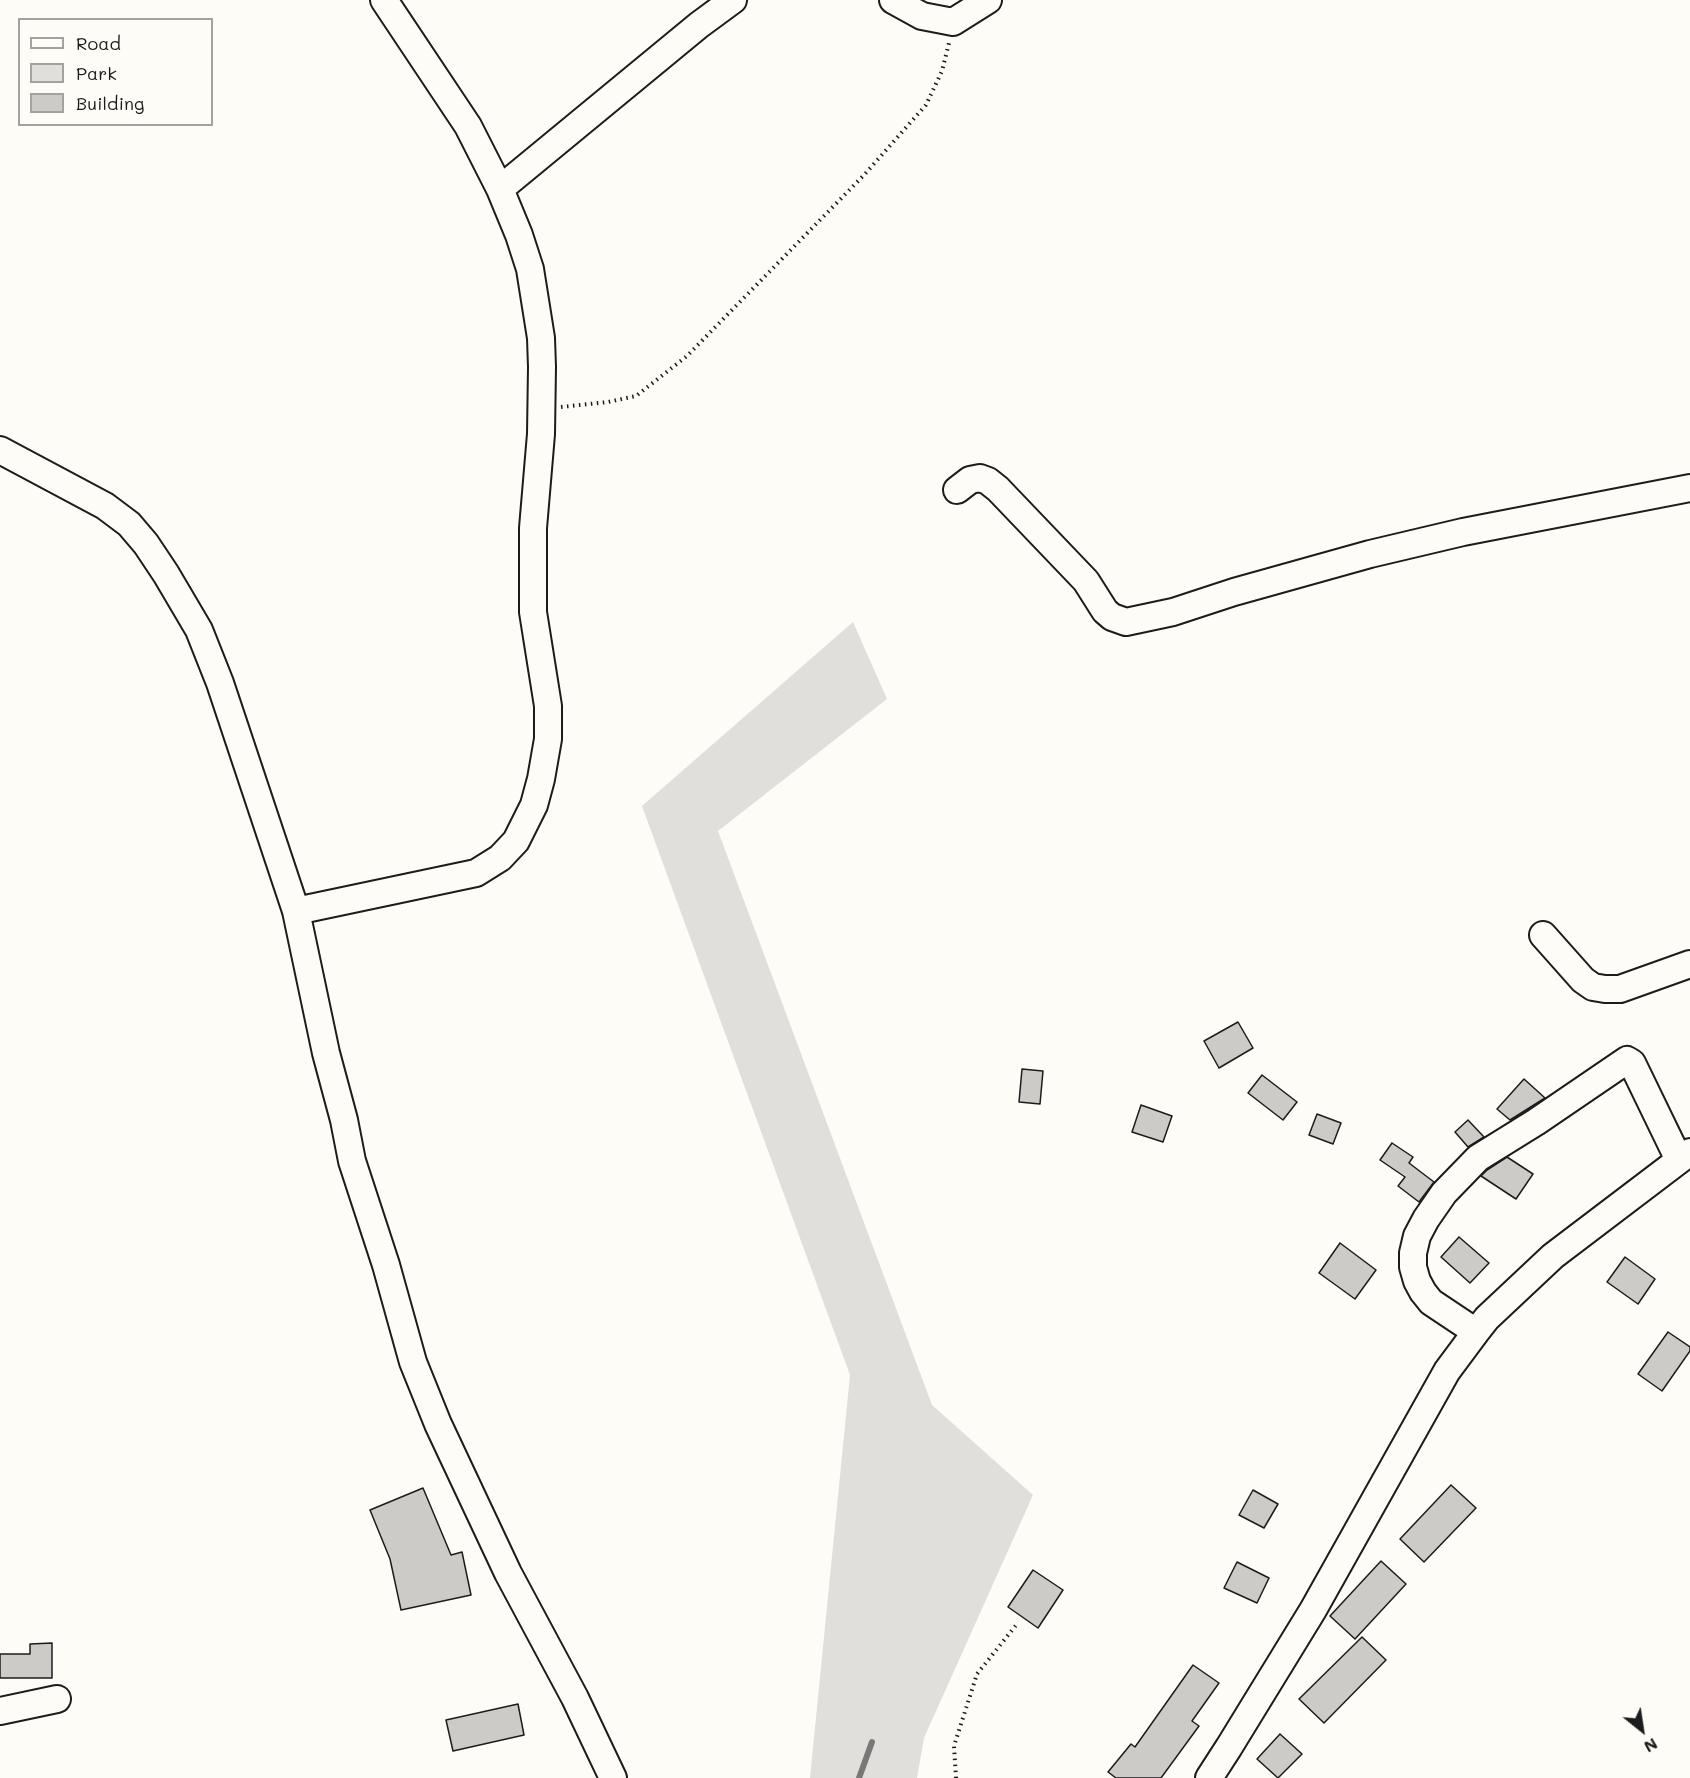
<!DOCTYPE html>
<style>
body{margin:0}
#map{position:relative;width:1690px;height:1778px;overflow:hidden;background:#fdfcf7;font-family:Mali,sans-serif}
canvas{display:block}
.legend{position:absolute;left:18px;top:18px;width:195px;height:108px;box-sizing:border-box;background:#fdfcf7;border:2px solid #a3a29f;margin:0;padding:8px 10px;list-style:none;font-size:18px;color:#1c1c1c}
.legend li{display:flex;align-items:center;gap:12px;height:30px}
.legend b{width:30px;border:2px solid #a3a29f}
.north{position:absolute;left:1612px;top:1700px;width:60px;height:60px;-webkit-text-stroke:4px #fdfcf7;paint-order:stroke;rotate:150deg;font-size:16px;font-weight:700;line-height:24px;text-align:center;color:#1c1c1c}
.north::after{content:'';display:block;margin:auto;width:21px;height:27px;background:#1c1c1c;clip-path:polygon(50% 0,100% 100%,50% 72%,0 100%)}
</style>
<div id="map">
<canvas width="1690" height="1778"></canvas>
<ul class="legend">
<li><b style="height:8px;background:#fdfcf7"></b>Road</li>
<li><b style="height:16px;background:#e0dfdb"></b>Park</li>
<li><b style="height:16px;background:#cccbc8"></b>Building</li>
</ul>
<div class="north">N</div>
</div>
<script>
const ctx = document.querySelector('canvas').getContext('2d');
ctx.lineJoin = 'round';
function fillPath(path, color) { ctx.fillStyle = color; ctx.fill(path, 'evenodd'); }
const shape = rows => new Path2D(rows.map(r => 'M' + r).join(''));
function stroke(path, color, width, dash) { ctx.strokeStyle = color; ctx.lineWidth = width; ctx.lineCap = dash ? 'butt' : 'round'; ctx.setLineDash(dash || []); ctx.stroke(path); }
const green = shape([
 [853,622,887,699,718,831,932,1405,1033,1495,924,1738,917,1778,810,1778,850,1375,642,806]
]);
const stream = shape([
 [859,1778,872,1742]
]);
const building = shape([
 [1238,1022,1253,1048,1219,1068,1204,1041,1238,1022],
 [1022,1069,1043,1071,1040,1104,1019,1102,1022,1069],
 [1262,1075,1297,1102,1283,1120,1248,1093,1262,1075],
 [1524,1079,1545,1098,1510,1120,1497,1109,1524,1079],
 [1141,1105,1172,1116,1163,1142,1132,1132,1141,1105],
 [1317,1114,1341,1123,1333,1144,1309,1135,1317,1114],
 [1468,1120,1484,1137,1468,1147,1455,1132,1468,1120],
 [1392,1143,1413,1157,1409,1163,1434,1182,1419,1202,1398,1186,1405,1177,1380,1160,1392,1143],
 [1507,1157,1533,1174,1516,1199,1481,1176,1487,1170,1507,1157],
 [1459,1237,1489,1263,1470,1283,1441,1257,1459,1237],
 [1340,1243,1376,1270,1355,1299,1319,1273,1340,1243],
 [1625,1257,1655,1279,1638,1304,1607,1282,1625,1257],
 [1668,1332,1690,1347,1690,1351,1662,1391,1638,1374,1668,1332],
 [1451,1485,1476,1508,1424,1562,1400,1539,1451,1485],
 [423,1488,451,1555,462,1552,471,1595,401,1610,390,1559,370,1510,423,1488],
 [1253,1490,1278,1504,1264,1528,1239,1515,1253,1490],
 [1381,1561,1406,1584,1355,1639,1330,1616,1381,1561],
 [1237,1562,1269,1578,1257,1603,1224,1588,1237,1562],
 [1033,1570,1063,1590,1038,1628,1008,1607,1033,1570],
 [1362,1637,1386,1660,1324,1723,1299,1699,1362,1637],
 [52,1643,52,1678,0,1678,0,1654,30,1654,30,1644,52,1643],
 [1193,1665,1219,1683,1192,1721,1199,1726,1161,1778,1116,1778,1108,1772,1131,1744,1135,1747,1193,1665],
 [518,1704,524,1735,453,1751,446,1720,518,1704],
 [1280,1734,1302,1754,1278,1778,1257,1759,1280,1734]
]);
const path = shape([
 [561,407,608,402,636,396,687,356,865,174,926,105,942,71,949,43],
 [956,1778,954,1746,977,1674,1017,1624]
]);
const minor = shape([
 [893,0,922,16,953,22,988,0],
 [500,189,699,25,733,0],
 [0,450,105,506,129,524,146,544,166,574,199,630,220,683,296,911,326,1053,344,1120,352,1161,386,1265,413,1362,438,1424,508,1573,575,1698,613,1778],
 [957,490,970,480,980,478,988,481,998,489,1086,581,1105,611,1112,617,1126,622,1173,612,1234,592,1370,554,1463,532,1690,488],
 [296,911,476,873,500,858,516,841,534,805,541,779,548,739,548,706,533,612,533,528,541,434,542,367,541,338,530,269,519,235,500,189,468,126,384,0],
 [1543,935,1583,980,1593,987,1605,989,1620,989,1690,964],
 [1476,1332,1431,1302,1423,1292,1417,1281,1413,1267,1413,1253,1417,1236,1426,1219,1444,1193,1478,1158,1536,1122,1627,1060,1632,1063,1679,1160],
 [0,1711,57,1699],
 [1209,1778,1229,1747,1313,1610,1447,1371,1476,1332,1487,1318,1553,1256,1690,1152]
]);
fillPath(green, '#e0dfdb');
stroke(stream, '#797876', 6);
fillPath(building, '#cccbc8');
stroke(building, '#1c1c1c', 1.5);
stroke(minor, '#1c1c1c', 30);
stroke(path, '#1c1c1c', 4, [1.5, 4.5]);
stroke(minor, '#fdfcf7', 26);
</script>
